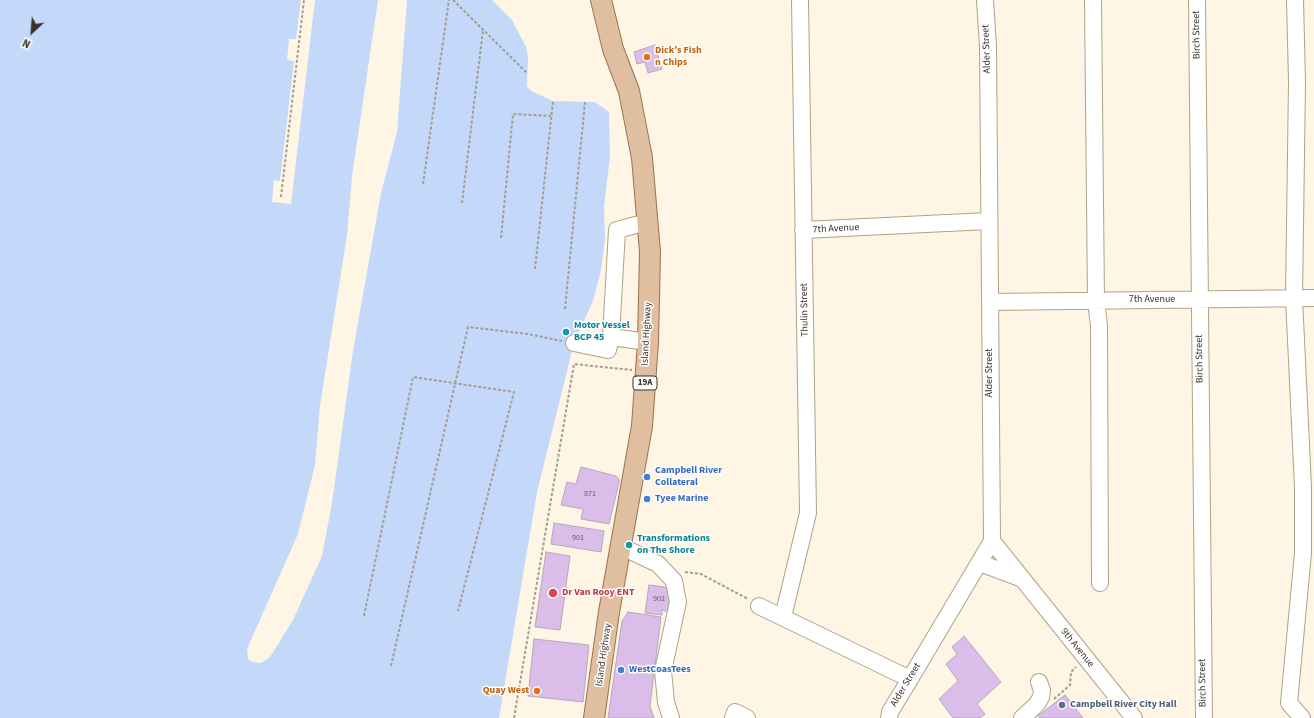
<!DOCTYPE html>
<style>
body{margin:0}
#map{position:relative;width:1314px;height:718px;overflow:hidden;background:#fef5e5;font-family:"Source Sans 3",sans-serif}
canvas{display:block}
.north{position:absolute;left:12px;top:12px;width:40px;height:40px;-webkit-text-stroke:3px #fff;paint-order:stroke;rotate:206deg;font-size:11px;font-weight:700;line-height:16px;text-align:center;color:#383228}
.north::after{content:'';display:block;margin:auto;width:14px;height:18px;background:#383228;clip-path:polygon(50% 0,100% 100%,50% 72%,0 100%)}
</style>
<div id="map">
<canvas width="1314" height="718"></canvas>
<div class="north">N</div>
</div>
<script>
const ctx = document.querySelector('canvas').getContext('2d');
ctx.lineJoin = 'round';
function fillPath(path, color) { ctx.fillStyle = color; ctx.fill(path, 'evenodd'); }
const shape = rows => new Path2D(rows.map(r => 'M' + r).join(''));
function stroke(path, color, width, dash) { ctx.strokeStyle = color; ctx.lineWidth = width; ctx.lineCap = dash ? 'butt' : 'round'; ctx.setLineDash(dash || []); ctx.stroke(path); }
function drawText(font, color, halo, rows, align = 'center') {
  ctx.font = font + ' "Source Sans 3",sans-serif'; ctx.lineWidth = 3; ctx.setLineDash([]); ctx.textBaseline = 'middle'; ctx.strokeStyle = halo; ctx.fillStyle = color; for (const [text, x, y, turn = 0] of rows) {
    ctx.save(); ctx.translate(x, y); ctx.rotate((+turn || 0) * Math.PI / 180); ctx.textAlign = isNaN(turn) ? turn : align; if (halo) ctx.strokeText(text, 0, 0); ctx.fillText(text, 0, 0); ctx.restore();
  }
}
const water = shape([
 [0,0,378,0,352,176,347,235,320,406,315,465,298,534,247,649,248,659,252,662,261,663,270,657,293,620,322,556,332,503,353,351,381,193,397,132,407,0,492,0,512,20,526,47,528,57,527,86,531,91,553,101,595,102,609,112,610,156,604,207,605,238,601,270,593,301,574,343,537,492,499,718,0,718]
]);
const pier = shape([
 [301,0,315,0,291,204,272,202,274,180,280,181,294,61,287,60,289,39,296,39]
]);
const building = shape([
 [655,45,662,69,648,73,645,62,637,64,634,52,655,45],
 [581,467,616,476,619,479,619,483,609,524,581,519,583,509,561,505,567,482,576,484,581,467],
 [554,523,604,531,601,552,551,544,554,523],
 [546,552,570,556,560,630,535,627,546,552],
 [649,585,672,588,669,612,662,610,662,615,645,613,649,585],
 [628,612,661,617,650,706,654,718,608,718,622,621,628,612],
 [964,636,1001,682,977,704,985,714,980,718,953,718,939,699,958,681,946,664,957,654,952,647,964,636],
 [534,639,589,645,583,702,528,696,534,639],
 [1065,695,1083,718,1040,718,1038,716,1065,695]
]);
const path = shape([
 [453,0,527,73],
 [423,184,449,0],
 [281,197,304,0],
 [462,203,483,30],
 [501,238,513,114,551,116],
 [535,269,553,101],
 [565,309,585,102],
 [685,572,701,574,748,599],
 [364,616,413,377,514,392,458,611],
 [391,666,468,327,528,334,562,341],
 [1054,699,1070,685,1071,672,1076,667],
 [514,718,574,364,632,370]
]);
const minor = shape([
 [1093,0,1096,300,1099,326,1100,583],
 [1197,0,1204,718],
 [1295,0,1297,81,1294,298,1303,487,1303,553,1289,703,1302,718],
 [647,222,617,230,611,337,648,342],
 [803,230,988,221],
 [990,302,1314,298],
 [574,343,608,350,611,337],
 [992,541,1134,718],
 [620,546,658,564,674,581,678,602,663,671,666,702,671,718],
 [980,563,1020,578],
 [759,606,910,679],
 [783,617,808,513,800,0],
 [733,718,735,712,747,718],
 [889,718,890,712,910,679,992,541,988,46,985,0],
 [1022,718,1037,704,1041,697,1042,690,1039,682]
]);
const major = shape([
 [594,718,609,612,642,426,648,342,650,252,642,158,629,91,613,49,601,0]
]);
const markers = [
 [647,57,4,"#e8710a"],
 [566,332,4,"#0f9aa8"],
 [647,477,4,"#3f7fe0"],
 [647,499,4,"#3f7fe0"],
 [629,545,4,"#0f9aa8"],
 [553,593,5,"#e0444e"],
 [621,670,4,"#3f7fe0"],
 [537,691,4,"#e8710a"],
 [1062,705,4,"#5c6f8a"]
];
const numberNames = [
 ["871",590,494],
 ["901",578,538],
 ["902",659,599]
];
const shields = [
 [645,383,24]
];
const shieldNames = [
 ["19A",645,383]
];
const streetNames = [
 ["Birch Street",1197,35,-91],
 ["Alder Street",987,49,-92],
 ["7th Avenue",836,229,-3],
 ["7th Avenue",1152,300],
 ["Thulin Street",805,310,-91],
 ["Island Highway",647,334,-87],
 ["Birch Street",1200,359,-91],
 ["Alder Street",990,373,-90],
 ["9th Avenue",1077,648,51],
 ["Island Highway",604,655,-82],
 ["Birch Street",1203,683,-91],
 ["Alder Street",906,685,-59]
];
const foodNames = [
 ["Dick's Fish",655,51],
 ["n Chips",655,63],
 ["Quay West",529,691,"right"]
];
const cultureNames = [
 ["Motor Vessel",574,326],
 ["BCP 45",574,338],
 ["Transformations",637,539],
 ["on The Shore",637,551]
];
const shopNames = [
 ["Campbell River",655,471],
 ["Collateral",655,483],
 ["Tyee Marine",655,499],
 ["WestCoasTees",629,670]
];
const healthNames = [
 ["Dr Van Rooy ENT",562,593]
];
const serviceNames = [
 ["Campbell River City Hall",1070,705]
];
fillPath(water, '#c4d9fa');
fillPath(pier, '#fef5e5');
fillPath(building, '#dabee9');
stroke(building, '#b5a6be', 1);
stroke(minor, '#b0a289', 18);
stroke(major, '#98724e', 22);
stroke(path, '#a49c8f', 2, [3, 2]);
stroke(minor, '#fff', 16);
stroke(major, '#e0bfa1', 20);
for (const [x, y, r, color] of markers) { const dot = new Path2D(); dot.arc(x, y, r, 0, 2 * Math.PI); ctx.fillStyle = color; ctx.fill(dot); stroke(dot, '#fff', 1.5); }
drawText('8px', '#605558', null, numberNames);
for (const [x, y, w] of shields) { const box = new Path2D(); box.roundRect(x - w / 2, y - 7, w, 14, 3); ctx.fillStyle = '#fff'; ctx.fill(box); stroke(box, '#383228', 1); }
drawText('bold 9px', '#383228', null, shieldNames);
drawText('10px', '#383228', '#fff', streetNames);
drawText('bold 10px', '#c56008', '#fff', foodNames, 'left');
drawText('bold 10px', '#0d838f', '#fff', cultureNames, 'left');
drawText('bold 10px', '#366cbe', '#fff', shopNames, 'left');
drawText('bold 10px', '#be3a42', '#fff', healthNames, 'left');
drawText('bold 10px', '#4e5e75', '#fff', serviceNames, 'left');
</script>
